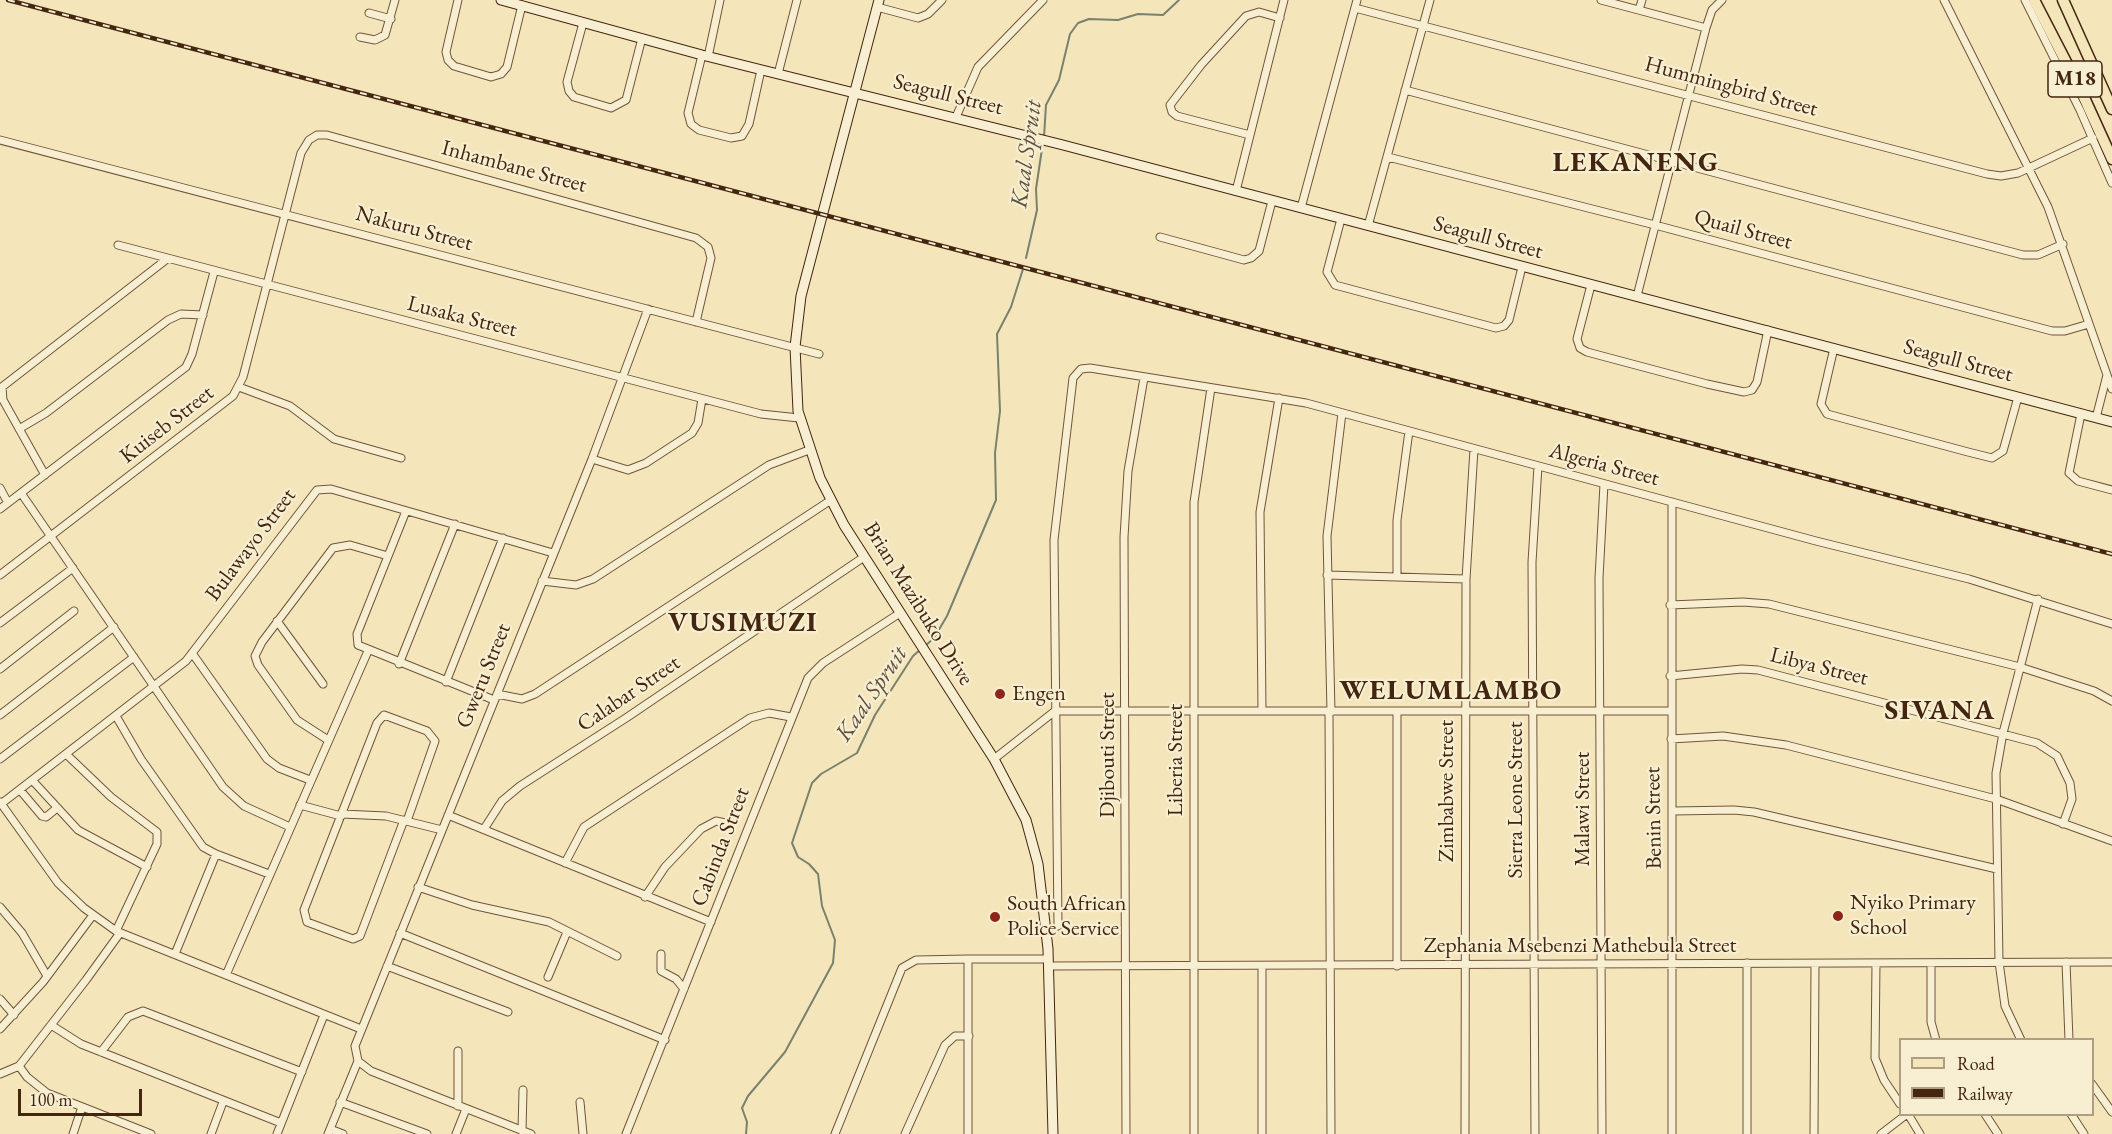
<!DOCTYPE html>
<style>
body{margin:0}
#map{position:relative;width:2112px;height:1134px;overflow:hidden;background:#f5e5ba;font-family:"EB Garamond",serif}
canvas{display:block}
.legend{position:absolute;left:1899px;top:1038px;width:195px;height:78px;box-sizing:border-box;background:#f8eed2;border:2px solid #b09e84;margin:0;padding:8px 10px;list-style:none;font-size:18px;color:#44250e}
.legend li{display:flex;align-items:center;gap:12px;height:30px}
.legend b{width:30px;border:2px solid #b09e84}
.scale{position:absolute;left:18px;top:1089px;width:124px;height:27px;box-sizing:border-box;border:3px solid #44250e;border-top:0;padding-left:8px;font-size:18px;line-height:21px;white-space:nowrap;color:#44250e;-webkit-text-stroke:4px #f8eed2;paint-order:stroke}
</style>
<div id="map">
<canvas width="2112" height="1134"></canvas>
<ul class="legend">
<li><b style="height:8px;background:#f5e5ba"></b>Road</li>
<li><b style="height:8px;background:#44250e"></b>Railway</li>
</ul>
<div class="scale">100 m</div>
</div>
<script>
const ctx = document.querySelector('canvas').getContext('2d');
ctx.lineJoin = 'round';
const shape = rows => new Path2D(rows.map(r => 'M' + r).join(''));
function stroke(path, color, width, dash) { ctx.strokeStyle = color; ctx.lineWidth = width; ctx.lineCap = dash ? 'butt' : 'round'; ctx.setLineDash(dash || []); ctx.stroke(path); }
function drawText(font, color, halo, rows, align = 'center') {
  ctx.font = font + ' "EB Garamond",serif'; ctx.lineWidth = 4.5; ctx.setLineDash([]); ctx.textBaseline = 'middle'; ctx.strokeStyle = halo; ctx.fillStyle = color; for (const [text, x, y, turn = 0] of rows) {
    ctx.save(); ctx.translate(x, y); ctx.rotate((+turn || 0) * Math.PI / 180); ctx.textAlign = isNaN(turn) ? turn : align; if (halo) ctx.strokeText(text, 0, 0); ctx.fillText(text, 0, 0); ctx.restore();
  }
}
const stream = shape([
 [1044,137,1046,105,1059,80,1070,34,1078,23,1089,19,1118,20,1138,14,1163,15,1179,0],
 [1026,258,1037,210,1036,189,1043,142],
 [925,646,934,638,947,616,996,500,995,453,1000,411,997,334,1011,307,1023,269],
 [746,1134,747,1122,742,1108,748,1096,785,1052,833,963,835,940,822,906,818,874,809,864,798,857,792,843,812,783,821,774,857,753,875,715,913,656,921,649]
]);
const street = shape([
 [458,0,446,52,448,60,454,66,491,77,501,74,507,67,522,5],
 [1601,0,1706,28],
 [1944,0,2048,207,2112,389],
 [2025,0,2080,110,2112,183],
 [877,7,918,18,928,14,942,0],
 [1355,8,1987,174,2001,176,2018,173,2093,138],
 [1639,10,1642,0],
 [369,13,391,19],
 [583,23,567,82,569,91,574,97,611,108,626,100,642,38],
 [360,37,375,40,385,35,395,0],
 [702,55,688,113,691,124,699,130,731,138,742,136,749,124,761,70],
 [708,57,720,0],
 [778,74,797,0],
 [1405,90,2023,255,2038,255,2063,244],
 [956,117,978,67,1043,0],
 [1250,135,1177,116,1172,112,1170,105,1201,65,1246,16,1259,12,1280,18],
 [0,140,819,354],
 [1388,157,1655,225,2052,331,2065,331,2089,324],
 [1236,191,1284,0],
 [1301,208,1357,0],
 [1341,219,1327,272,1335,285,1496,328,1504,326,1509,320,1522,267],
 [1368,226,1430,0],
 [1160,237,1244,260,1251,258,1259,251,1272,201],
 [118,245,761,414,799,418],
 [1591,285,1577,339,1580,348,1587,352,1707,384,1744,392,1752,390,1757,382,1768,330],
 [1637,296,1706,28,1712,10,1722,0],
 [1834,348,1821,404,1827,414,1968,452,1992,458,2003,451,2018,397],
 [239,387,290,406,334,439,401,458],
 [2081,414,2069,473,2078,481,2112,490],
 [2096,418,2107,375],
 [19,429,46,413,168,320,181,314,203,315],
 [592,459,628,470,646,463,692,433,698,423,702,399],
 [45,475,3,400,2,387,167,259],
 [0,488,8,503],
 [21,493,223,787,244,806,290,827],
 [1672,502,1672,1134],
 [0,509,186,367,192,354,214,272],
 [406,511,357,634,358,645,494,700],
 [0,575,233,396,243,377,301,153,309,140,317,135,327,135,696,238,708,247,711,258,696,322],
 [1327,575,1466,579],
 [1397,576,1397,520,1409,431],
 [542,581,576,585,593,579,769,465,809,450],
 [1670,605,1743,602,1769,604,2020,667,2094,691,2112,701],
 [277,621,323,684],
 [0,623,73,568],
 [192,653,267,759,279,768,310,780],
 [399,664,455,524],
 [0,669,74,611],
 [1670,676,1742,669,1758,670,2037,743,2057,756,2070,783,2072,799,2063,824],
 [446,682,503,538],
 [497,694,522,699,535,694,831,500],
 [1262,711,1260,512,1279,398],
 [1329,712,1331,1134],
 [1331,712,1327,536,1342,413],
 [0,715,114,627],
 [116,716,141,759,203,847,216,854,269,874],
 [1671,739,1723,736,1786,745,1996,799,2112,841],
 [328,740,297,720,258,665,255,656,262,642,333,548,350,545,388,556],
 [66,754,111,797,157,832,157,844,116,931],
 [0,759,134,657],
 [994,759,1055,711,1671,711],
 [32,780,78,830,147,867],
 [20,790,42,816,46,817,57,808],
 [0,802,58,883,84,908,116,931,361,1029],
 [1,804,186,661,317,490,331,489,553,553],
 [300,805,341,816],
 [1673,811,1734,810,1754,812,1997,869],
 [342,814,386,816,442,830],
 [448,815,711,922],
 [404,820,360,936,353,939,307,922,304,910,377,723,384,715,427,731,435,741,407,821],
 [484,829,502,801,520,786,626,718,864,557],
 [565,863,584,827,750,718,769,713,791,717],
 [418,887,472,905,549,922,617,956],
 [645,897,665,867,701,829,716,821,730,824],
 [0,907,22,933,47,976],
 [1058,926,1054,540,1072,387,1073,378,1081,369,1090,368,1306,403,1816,541,1969,579,2112,624],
 [400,933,665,1040],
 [175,954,216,854],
 [661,954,661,971,676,979,684,989],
 [2066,962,2069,1040],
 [1876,963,1875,1058,1884,1080,1900,1104],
 [1931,963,1931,1022,1936,1040],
 [387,966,508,1012],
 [1049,966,2112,962],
 [1397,966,1397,711],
 [1262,967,1262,1134],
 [226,975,368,651],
 [548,977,567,932],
 [0,999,14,1015],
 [51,1025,81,1044,281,1123],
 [0,1029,43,982,93,915],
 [2021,1040,2005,1006,1999,962,1996,773,2003,733,2038,599],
 [458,1051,458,1106],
 [101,1052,128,1017,143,1011,302,1072],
 [19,1066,27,1077,47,1093,151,1134],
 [0,1074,19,1066,86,980,120,933],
 [2092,1084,2112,1112],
 [340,1102,427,1134],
 [580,1102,583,1134],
 [1908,1114,1920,1134],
 [1985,1114,1998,1134],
 [2071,1114,2084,1134],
 [330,1129,343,1134],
 [522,1131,523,1090],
 [73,1134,82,1107],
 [211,1134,223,1102],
 [277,1134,324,1015],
 [328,1134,358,1061],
 [456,1134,466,1109],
 [531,1134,371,1071,358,1061,355,1046,592,459,648,309],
 [626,1134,808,678,823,663,900,613],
 [835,1134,902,968,916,960,968,959],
 [905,1134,945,1045,955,1036,969,1036],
 [968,1134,968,959,1048,959],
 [1126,1134,1124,537,1128,471,1144,378],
 [1194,1134,1194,502,1211,388],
 [1465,1134,1466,579,1474,449],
 [1535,1134,1532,562,1538,466],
 [1602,1134,1599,578,1604,484],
 [1747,1134,1747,963],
 [1814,1134,1815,964],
 [1881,1134,1907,1114]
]);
const secondary = shape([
 [501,0,702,55,1063,145,2112,422],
 [879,0,801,296,795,347,798,411,820,478,844,525,994,759,1026,820,1038,864,1048,949,1053,1134]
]);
const primary = shape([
 [2034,0,2082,93,2112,159],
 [2063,0,2112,109]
]);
const rail = shape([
 [8,0,2112,554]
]);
const markers = [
 [1000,694,6,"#8f2418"],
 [1838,916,6,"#8f2418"],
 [995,917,6,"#8f2418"]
];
const shields = [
 [2075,79,54]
];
const shieldNames = [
 ["M18",2075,79]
];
const streetNames = [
 ["Hummingbird Street",1731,87,15],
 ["Seagull Street",948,95,14],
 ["Inhambane Street",514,167,15],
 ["Nakuru Street",414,229,15],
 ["Quail Street",1743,230,15],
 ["Seagull Street",1488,238,15],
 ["Lusaka Street",462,317,14],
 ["Seagull Street",1958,361,15],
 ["Kuiseb Street",167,425,-38],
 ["Algeria Street",1604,465,15],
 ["Bulawayo Street",251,545,-53],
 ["Brian Mazibuko Drive",918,604,58],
 ["Libya Street",1819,667,14],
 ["Gweru Street",484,676,-68],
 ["Calabar Street",629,694,-34],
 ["Djibouti Street",1108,755,-90],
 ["Liberia Street",1176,760,-90],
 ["Zimbabwe Street",1447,791,-90],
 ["Sierra Leone Street",1516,800,-90],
 ["Malawi Street",1583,809,-90],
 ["Benin Street",1654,818,-91],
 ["Cabinda Street",721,847,-69],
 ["Zephania Msebenzi Mathebula Street",1580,946]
];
const poiNames = [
 ["Engen",1012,694],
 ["Nyiko Primary",1850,903],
 ["School",1850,928],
 ["South African",1007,904],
 ["Police Service",1007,929]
];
const waterNames = [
 ["Kaal Spruit",1027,154,-82],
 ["Kaal Spruit",872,694,-56]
];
const districtNames = [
 ["LEKANENG",1636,163],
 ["VUSIMUZI",743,623],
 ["WELUMLAMBO",1451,691],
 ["SIVANA",1940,711]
];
stroke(stream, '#79816f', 2);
stroke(street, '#705539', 9);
stroke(secondary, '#44250e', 11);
stroke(primary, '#44250e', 13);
stroke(street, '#f8eed2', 7);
stroke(secondary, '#f8eed2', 9);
stroke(primary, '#f5e5ba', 10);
stroke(rail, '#44250e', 4.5);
stroke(rail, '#f8eed2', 2, [7]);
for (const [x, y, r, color] of markers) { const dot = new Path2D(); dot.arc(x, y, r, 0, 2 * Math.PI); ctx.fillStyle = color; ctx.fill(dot); stroke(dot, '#f8eed2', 2); }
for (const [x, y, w] of shields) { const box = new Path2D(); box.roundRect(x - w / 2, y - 18, w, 36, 4.5); ctx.fillStyle = '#f8eed2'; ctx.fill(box); stroke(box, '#44250e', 1.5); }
drawText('bold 21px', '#44250e', null, shieldNames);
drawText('22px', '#44250e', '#f8eed2', streetNames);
drawText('22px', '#44250e', '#f8eed2', poiNames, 'left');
drawText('italic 24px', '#5e533e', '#f8eed2', waterNames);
ctx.letterSpacing = '1.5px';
drawText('bold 28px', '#44250e', '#f8eed2', districtNames);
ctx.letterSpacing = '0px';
</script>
